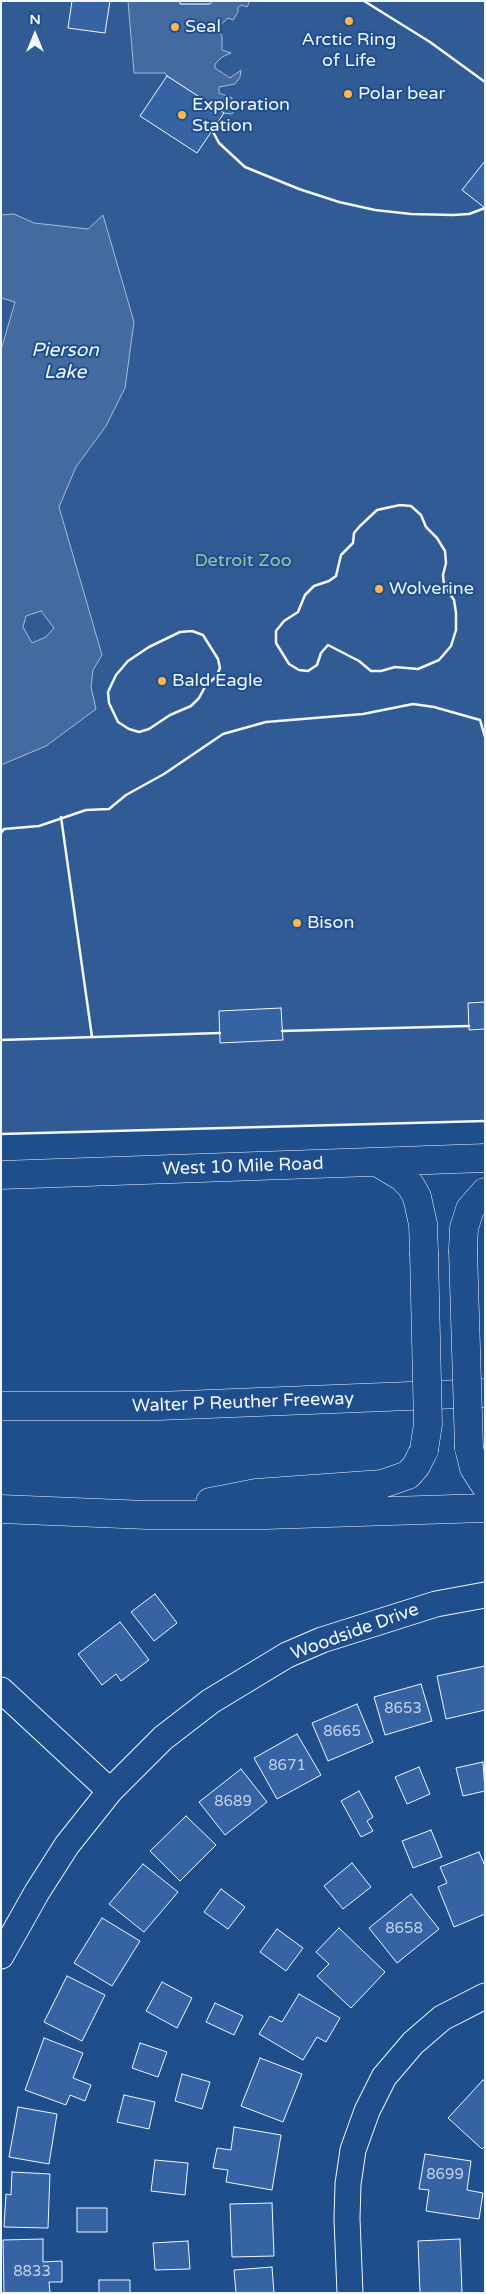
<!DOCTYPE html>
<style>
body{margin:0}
#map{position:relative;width:486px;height:2294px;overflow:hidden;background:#1f4e8c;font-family:"Varela Round",sans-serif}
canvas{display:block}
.frame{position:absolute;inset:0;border:2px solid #f2f6ff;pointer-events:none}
.north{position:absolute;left:10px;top:10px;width:50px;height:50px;-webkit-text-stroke:4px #1f4e8c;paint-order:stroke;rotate:0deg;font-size:14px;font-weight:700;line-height:20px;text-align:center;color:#f2f6ff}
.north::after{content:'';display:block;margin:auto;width:18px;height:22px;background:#f2f6ff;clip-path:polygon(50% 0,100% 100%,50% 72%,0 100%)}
</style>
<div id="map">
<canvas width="486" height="2294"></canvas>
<div class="frame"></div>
<div class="north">N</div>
</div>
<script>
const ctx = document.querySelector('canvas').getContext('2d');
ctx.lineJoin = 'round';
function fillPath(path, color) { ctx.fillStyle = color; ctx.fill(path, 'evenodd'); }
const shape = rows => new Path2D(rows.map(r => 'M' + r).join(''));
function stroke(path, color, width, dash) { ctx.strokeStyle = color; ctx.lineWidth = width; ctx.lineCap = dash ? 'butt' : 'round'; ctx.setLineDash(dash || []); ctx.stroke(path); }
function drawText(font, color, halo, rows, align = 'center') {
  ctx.font = font + ' "Varela Round",sans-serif'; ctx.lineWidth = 4; ctx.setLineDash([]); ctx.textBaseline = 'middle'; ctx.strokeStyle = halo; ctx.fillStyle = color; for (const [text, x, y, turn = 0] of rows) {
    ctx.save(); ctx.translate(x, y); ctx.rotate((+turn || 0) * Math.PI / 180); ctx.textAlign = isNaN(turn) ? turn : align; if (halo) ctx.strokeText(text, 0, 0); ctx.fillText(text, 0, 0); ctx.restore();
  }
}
const built = shape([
 [1,1,485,1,485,1121,1,1134,1,1]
]);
const water = shape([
 [128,1,180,1,181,4,209,4,212,1,248,1,249,3,247,7,242,5,238,7,238,12,233,20,228,18,217,28,222,36,222,50,231,53,222,57,215,64,215,68,230,78,241,70,240,77,235,84,219,87,219,93,232,98,231,105,235,110,232,114,224,113,167,76,165,73,134,73,128,1],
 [14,214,34,223,88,229,103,215,134,322,125,388,106,426,76,467,59,507,102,655,93,670,91,687,96,709,46,746,1,765,1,350,15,302,1,298,1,215,14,214],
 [41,611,54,628,46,637,32,643,23,627,26,616,41,611]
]);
const building = shape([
 [72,1,110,1,105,33,68,28,72,1],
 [180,1,212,1,210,4,180,4,180,1],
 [167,76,224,113,197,153,140,116,167,76],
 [485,161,485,208,462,190,485,161],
 [485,1002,485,1029,469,1030,468,1003,485,1002],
 [281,1008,283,1040,220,1043,219,1011,281,1008],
 [155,1594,177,1623,154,1641,131,1612,155,1594],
 [120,1622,149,1660,121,1681,116,1674,102,1685,78,1654,120,1622],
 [485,1666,485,1710,446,1719,437,1676,485,1666],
 [421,1684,432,1721,385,1735,374,1697,421,1684],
 [357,1704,373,1742,328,1761,312,1723,357,1704],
 [297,1734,321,1775,277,1799,254,1758,297,1734],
 [483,1762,485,1791,463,1796,456,1768,483,1762],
 [419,1767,430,1794,407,1804,395,1777,419,1767],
 [241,1769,267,1802,225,1835,199,1802,241,1769],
 [359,1791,373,1817,367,1821,373,1831,361,1837,341,1801,359,1791],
 [186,1816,216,1845,180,1881,150,1851,186,1816],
 [431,1830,442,1857,413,1868,402,1841,431,1830],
 [479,1852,485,1866,485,1914,454,1927,438,1887,447,1883,440,1867,479,1852],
 [352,1863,371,1887,343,1909,324,1886,352,1863],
 [143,1864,178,1892,144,1932,109,1904,143,1864],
 [221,1889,245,1907,228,1929,204,1912,221,1889],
 [411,1894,439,1929,397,1963,369,1928,411,1894],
 [102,1918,140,1941,112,1986,74,1963,102,1918],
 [339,1928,385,1972,351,2008,317,1976,329,1964,316,1952,339,1928],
 [277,1929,303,1948,286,1971,260,1952,277,1929],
 [67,1976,105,1995,82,2041,44,2022,67,1976],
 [162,1982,192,1998,177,2028,146,2011,162,1982],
 [299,1994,340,2018,326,2042,317,2037,303,2060,259,2034,270,2016,282,2022,299,1994],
 [215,2003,243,2016,234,2035,206,2022,215,2003],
 [44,2038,83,2053,73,2078,91,2085,85,2101,70,2095,66,2105,25,2090,44,2038],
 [140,2043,167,2052,158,2077,132,2068,140,2043],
 [260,2058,302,2074,283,2122,241,2106,260,2058],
 [182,2074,210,2082,202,2109,175,2101,182,2074],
 [483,2080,485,2081,485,2146,482,2149,448,2118,483,2080],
 [124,2095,155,2102,149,2129,117,2122,124,2095],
 [18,2107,57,2114,49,2164,9,2157,18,2107],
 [234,2127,281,2135,272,2190,226,2182,228,2170,213,2168,217,2148,231,2150,234,2127],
 [425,2154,471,2161,467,2190,483,2193,479,2219,426,2211,429,2190,419,2189,425,2154],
 [155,2160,188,2163,185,2195,151,2191,155,2160],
 [12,2172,50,2174,48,2228,4,2227,6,2194,11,2195,12,2172],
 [272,2203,274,2256,232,2257,230,2204,272,2203],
 [77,2208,107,2208,107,2232,77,2232,77,2208],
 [43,2239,43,2262,62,2261,62,2282,49,2282,50,2293,4,2293,3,2240,43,2239],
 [460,2239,462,2293,420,2293,418,2241,460,2239],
 [188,2241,190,2269,155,2270,153,2243,188,2241],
 [272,2267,274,2293,236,2293,234,2270,272,2267],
 [99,2280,130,2280,130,2293,99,2293,99,2280]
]);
const minor = shape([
 [1,1690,110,1791],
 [1,1956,37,1892,67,1845,110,1791,163,1738,211,1701,287,1655,322,1640,436,1604,485,1595],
 [350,2293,347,2219,348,2184,353,2150,367,2111,384,2077,413,2043,442,2018,485,1996]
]);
const secondary = shape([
 [377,1162,402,1177,411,1186,417,1197,423,1224,424,1253],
 [1,1175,485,1158],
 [463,1250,464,1228,470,1209,485,1192],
 [469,1448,474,1468,485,1485],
 [210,1502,256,1493,382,1484,408,1475,416,1466,424,1450],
 [1,1509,147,1515,266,1515,485,1508]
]);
const motorway = shape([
 [1,1406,158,1406,485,1393]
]);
const secondaryBridge = shape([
 [463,1250,469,1448],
 [424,1253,428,1424,424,1450]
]);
const wall = shape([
 [364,1,430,42,485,82],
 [212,130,219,143,245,167,299,189,339,202,375,210,411,214,453,215,469,214,485,208],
 [400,505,411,506,421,515,426,527,437,538,445,551,446,563,443,575,444,585,454,600,456,613,456,630,451,646,439,660,418,669,395,667,381,671,371,671,359,661,328,645,321,653,317,665,308,671,299,670,289,664,276,643,276,631,284,621,298,612,305,595,314,586,329,581,336,576,341,555,353,543,354,533,360,526,377,510,400,505],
 [192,631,203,635,218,659,220,668,216,677,206,685,199,698,191,706,170,715,149,729,139,732,129,729,118,722,109,703,108,692,116,675,128,661,149,647,180,632,192,631],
 [61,817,92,1037],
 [1,833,4,829,39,826,86,810,109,809,126,795,164,774,223,734,266,722,363,714,413,704,434,707,480,720,485,737],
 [282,1031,469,1026],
 [1,1040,220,1033],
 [1,1134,485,1121]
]);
const markers = [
 [349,21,5,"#ffb74d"],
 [175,27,5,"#ffb74d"],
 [348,94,5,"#ffb74d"],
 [182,115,5,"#ffb74d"],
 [379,589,5,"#ffb74d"],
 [162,681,5,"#ffb74d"],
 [297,923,5,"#ffb74d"]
];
const numberNames = [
 ["8653",403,1709],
 ["8665",342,1732],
 ["8671",287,1766],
 ["8689",233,1802],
 ["8658",404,1929],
 ["8699",445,2175],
 ["8833",32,2272]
];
const poiNames = [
 ["Seal",185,27],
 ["Arctic Ring",349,40,"center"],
 ["of Life",349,61,"center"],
 ["Polar bear",358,94],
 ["Exploration",192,105],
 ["Station",192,126],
 ["Wolverine",389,589],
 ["Bald Eagle",172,681],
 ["Bison",307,923]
];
const parkNames = [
 ["Detroit Zoo",243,561]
];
const streetNames = [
 ["West 10 Mile Road",243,1167,-2],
 ["Walter P Reuther Freeway",243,1403,-2],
 ["Woodside Drive",355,1632,-20]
];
const waterNames = [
 ["Pierson",65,351],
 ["Lake",65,373]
];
fillPath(built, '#305b95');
stroke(built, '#a8bbd7', 1);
fillPath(water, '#446ba0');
stroke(water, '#a8bbd7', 1);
fillPath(building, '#3563a3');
stroke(building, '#f2f6ff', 1);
stroke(minor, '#f2f6ff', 27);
stroke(secondary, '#f2f6ff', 29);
stroke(motorway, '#f2f6ff', 29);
stroke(minor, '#1f4e8c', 25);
stroke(secondary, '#1f4e8c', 28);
stroke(motorway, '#1f4e8c', 28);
stroke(secondaryBridge, '#f2f6ff', 29, []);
stroke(secondaryBridge, '#1f4e8c', 28);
stroke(wall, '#f2f6ff', 2.5);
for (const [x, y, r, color] of markers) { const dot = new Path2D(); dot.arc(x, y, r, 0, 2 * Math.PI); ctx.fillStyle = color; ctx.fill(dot); stroke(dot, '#1f4e8c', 2); }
drawText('15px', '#c3d1e8', null, numberNames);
drawText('18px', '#f2f6ff', '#1f4e8c', poiNames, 'left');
drawText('18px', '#97c8a6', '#1f4e8c', parkNames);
drawText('18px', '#f2f6ff', '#1f4e8c', streetNames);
drawText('italic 19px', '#f2f6ff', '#1f4e8c', waterNames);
</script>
